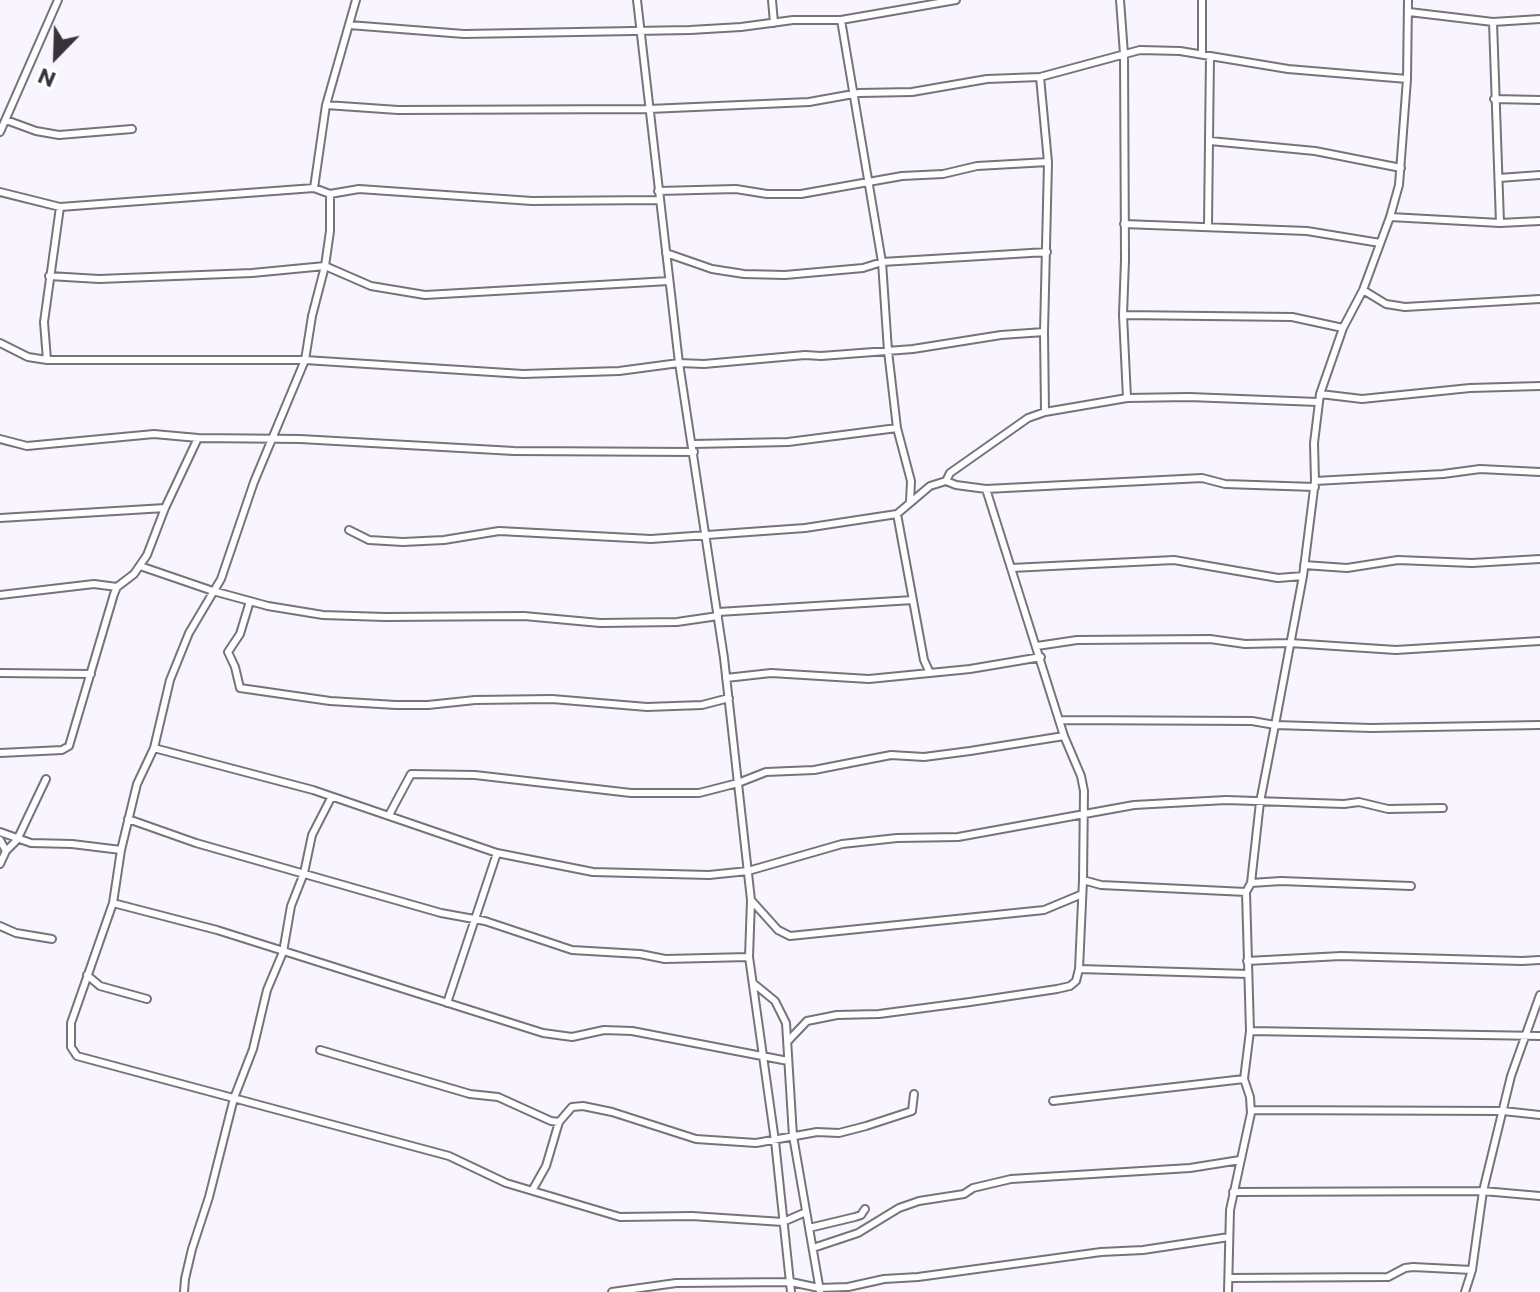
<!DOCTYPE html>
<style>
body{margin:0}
#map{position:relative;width:1540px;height:1292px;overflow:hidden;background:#f9f5fe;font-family:Commissioner,sans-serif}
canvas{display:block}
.north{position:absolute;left:16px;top:16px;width:80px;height:80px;-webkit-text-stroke:6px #fff;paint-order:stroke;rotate:203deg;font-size:22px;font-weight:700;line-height:32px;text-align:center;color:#363438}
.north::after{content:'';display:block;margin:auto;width:28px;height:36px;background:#363438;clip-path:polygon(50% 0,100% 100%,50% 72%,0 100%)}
</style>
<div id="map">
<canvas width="1540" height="1292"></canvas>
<div class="north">N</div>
</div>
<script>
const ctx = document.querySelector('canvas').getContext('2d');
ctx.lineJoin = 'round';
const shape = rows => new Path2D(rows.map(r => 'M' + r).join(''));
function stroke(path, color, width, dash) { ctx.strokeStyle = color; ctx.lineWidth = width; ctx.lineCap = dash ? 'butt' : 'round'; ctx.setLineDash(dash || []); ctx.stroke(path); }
const street = shape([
 [637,0,679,363,724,658,751,900,749,957,775,1141,791,1292],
 [772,0,774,23],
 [1120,0,1124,54,1125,260,1123,315,1127,398],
 [1409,12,1493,22,1540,19],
 [841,20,882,262,888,351,897,428,911,481,910,502],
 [1493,22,1500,223],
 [349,25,464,34,690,30,741,27,793,20,841,20,956,0],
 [1202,54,1202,0],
 [1040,77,1048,162,1044,332,1045,412],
 [1494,99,1540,100],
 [326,105,398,110,649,109,809,102,859,93,912,92,987,79,1040,77,1140,50,1180,51,1288,69,1407,79],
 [6,120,36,131,59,135,132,129],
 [0,132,58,0],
 [1210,141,1315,151,1401,168],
 [1499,178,1540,175],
 [314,188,326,105,356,0],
 [658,191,736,189,767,194,801,194,902,176,943,174,977,166,1048,162],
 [0,192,60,207,314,188,330,194,359,189,532,201,659,200],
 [330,194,330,231,325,266,312,316,305,360,254,482,221,579,189,633,170,680,154,748,137,784,121,850,113,903,71,1023,71,1047,77,1056,449,1156,506,1183,620,1217,692,1216,783,1222,806,1212],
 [1390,217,1500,223,1540,221],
 [1124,224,1307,231,1380,243],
 [1208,225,1210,56],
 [666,253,712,269,744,274,785,275,863,268,882,262,1047,252],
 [49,276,99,279,252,273,325,266,371,286,425,295,669,281],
 [1363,290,1386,304,1405,307,1540,299],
 [1123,315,1292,317,1343,328],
 [0,343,28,357,47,360,305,360,523,374,619,371,679,363,704,364,805,355,821,356,913,349,1001,335,1044,332],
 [47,360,44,322,60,207],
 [1320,394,1362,399,1470,388,1540,386],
 [0,439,27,446,154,434,198,438,300,439,514,451,694,452],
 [693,444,788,442,897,428],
 [946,481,956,485,986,489,1202,478,1225,484,1315,487],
 [1315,481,1443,474,1480,469,1540,472],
 [897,514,924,660,929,671],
 [0,518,165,508],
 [349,530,369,540,403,542,444,540,499,531,651,539,805,528,897,514,930,486,946,481,950,473,1028,418,1045,412,1127,398,1189,397,1318,402],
 [1304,565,1347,568,1398,560,1472,563,1540,559],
 [140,566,213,591,268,606,323,615,385,617,524,616,600,623,677,622,718,616],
 [1011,568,1174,560,1278,578,1303,576],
 [0,595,94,584,117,587],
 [250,601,240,634,228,652,235,667,240,688,330,701,396,705,428,705,475,700,552,699,647,707,702,705,729,698],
 [718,612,913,600],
 [1037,646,1077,640,1210,639,1245,644,1290,643,1396,650,1540,641],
 [0,673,91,674],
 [726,678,771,673,869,679,970,669,1041,657],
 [1059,720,1252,721,1275,725,1303,576,1315,481,1314,443,1320,394,1343,328,1363,290,1390,217,1399,185,1407,79,1408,0],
 [154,748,313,790,497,853,593,872,709,875,748,871,842,844,897,838,958,837,1134,805,1226,800,1344,804,1359,802,1388,809,1443,808],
 [0,753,62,750,69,746,114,594,117,587,134,574,147,555,165,508,198,438],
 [389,815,411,774,475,775,631,793,699,793,738,783,766,772,814,770,891,755,924,757,970,751,1064,736],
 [128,819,196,843,441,913,485,921,572,950,640,954,665,959,749,957],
 [0,832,31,843,72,844,121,850],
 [0,840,6,851],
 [0,864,6,851,17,840,46,779],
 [1083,880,1101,885,1246,892],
 [1251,883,1281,881,1411,886],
 [751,900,778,930,790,936,1044,910,1080,895],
 [113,903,217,930,543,1033,572,1037,604,1030,632,1031,788,1061],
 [0,926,16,933,52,939],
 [1247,961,1341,956,1522,961,1540,960],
 [1079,969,1248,974],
 [87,975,100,986,147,999],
 [753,983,775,1001,786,1023,793,1136,820,1291],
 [447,1003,497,853],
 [1250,1031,1540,1036],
 [788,1041,807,1021,837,1015,879,1014,970,1002,1057,989,1070,986,1076,981,1079,969,1083,880,1084,791,1081,776,1064,736,986,489],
 [320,1050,470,1094,498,1097,551,1121,559,1122],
 [1053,1101,1244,1079],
 [1251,1110,1503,1111,1540,1115],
 [533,1189,546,1166,559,1122,572,1107,583,1106,612,1112,696,1139,756,1143,817,1132,839,1133,866,1126,912,1111,914,1094],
 [1233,1192,1483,1191,1540,1196],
 [809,1228,855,1217,861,1215,865,1209],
 [813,1248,858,1233,899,1208,919,1201,964,1194,973,1188,1011,1179,1190,1168,1240,1160],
 [1229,1278,1388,1277,1405,1268,1413,1267,1472,1270],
 [184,1292,185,1279,192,1249,209,1197,234,1098,253,1049,267,990,283,952,291,906,304,873,312,835,331,798],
 [612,1292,676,1283,791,1282,819,1288,848,1287,884,1279,918,1277,1101,1252,1143,1250,1229,1237],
 [1228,1292,1230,1210,1251,1113,1250,1097,1244,1079,1250,1031,1246,892,1251,883,1260,802,1275,725,1371,728,1540,725],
 [1465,1292,1472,1270,1483,1191,1511,1076,1540,995]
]);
stroke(street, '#77727c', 10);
stroke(street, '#fff', 6);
</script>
